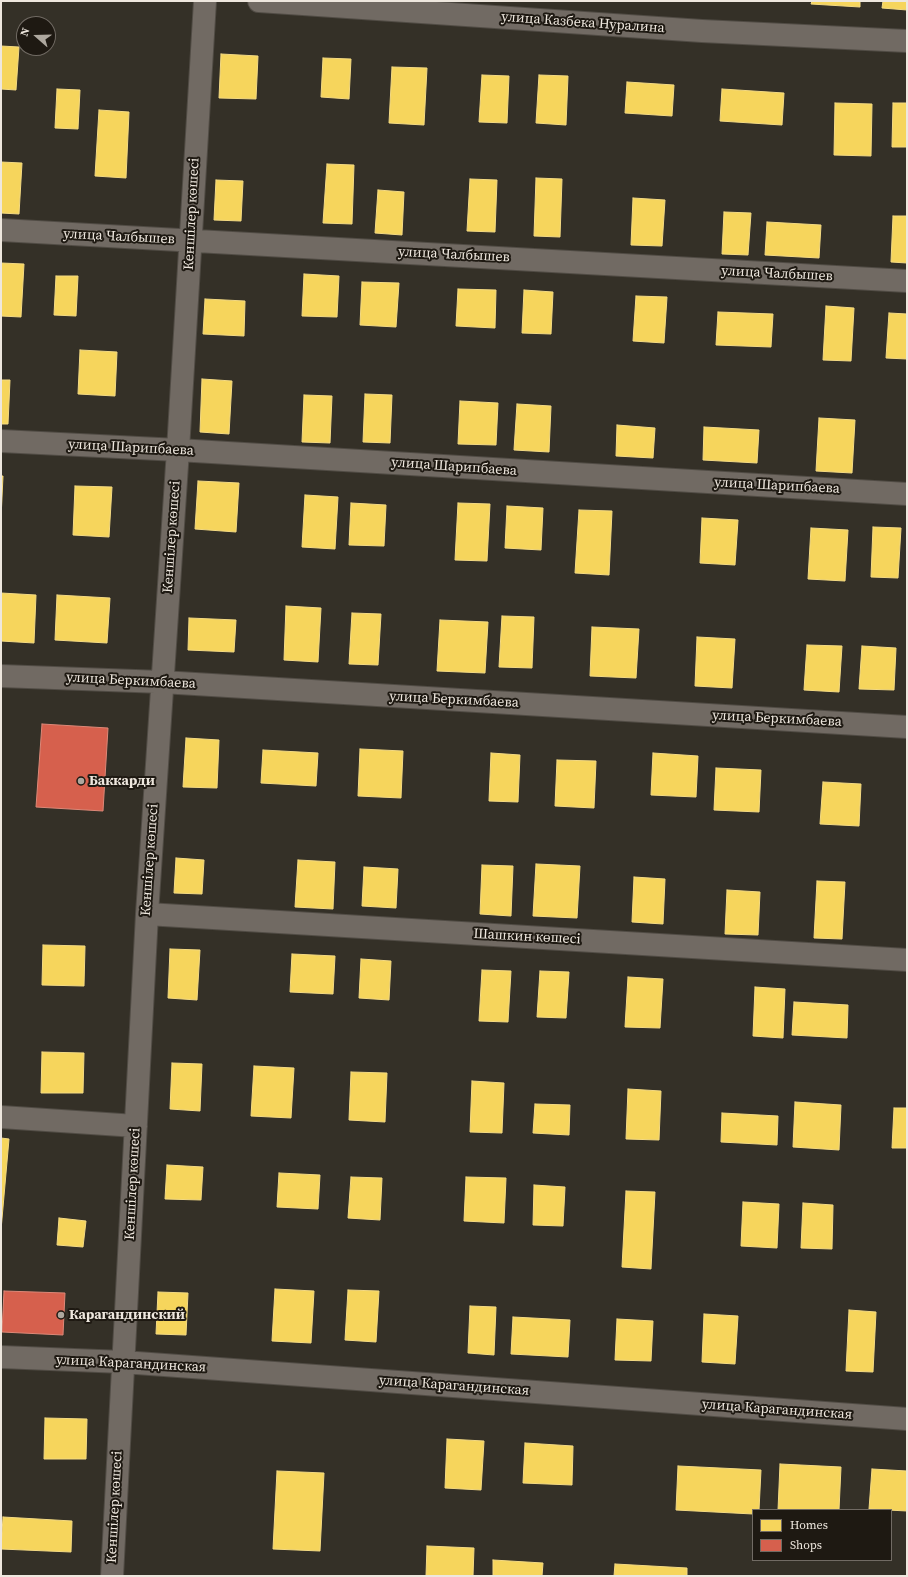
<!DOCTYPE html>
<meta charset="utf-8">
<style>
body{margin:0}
#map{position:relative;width:908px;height:1577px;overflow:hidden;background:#343027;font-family:"Source Serif 4",serif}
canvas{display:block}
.frame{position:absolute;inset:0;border:2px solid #eee7de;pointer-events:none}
.legend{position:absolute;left:752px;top:1509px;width:140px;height:52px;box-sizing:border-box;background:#1e1912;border:1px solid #716b64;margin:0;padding:5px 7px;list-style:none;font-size:12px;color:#eee7de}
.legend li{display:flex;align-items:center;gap:8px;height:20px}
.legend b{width:20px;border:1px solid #716b64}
.north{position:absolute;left:16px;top:16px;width:40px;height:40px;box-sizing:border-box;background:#1e1912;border:1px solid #716b64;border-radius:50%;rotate:290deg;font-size:11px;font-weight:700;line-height:16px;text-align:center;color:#eee7de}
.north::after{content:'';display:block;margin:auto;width:14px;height:18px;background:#ada79e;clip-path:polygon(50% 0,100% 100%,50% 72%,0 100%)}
</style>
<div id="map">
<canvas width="908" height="1577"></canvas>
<div class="frame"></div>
<ul class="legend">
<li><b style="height:11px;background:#f6d55c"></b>Homes</li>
<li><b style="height:11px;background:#d6604d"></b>Shops</li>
</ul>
<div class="north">N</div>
</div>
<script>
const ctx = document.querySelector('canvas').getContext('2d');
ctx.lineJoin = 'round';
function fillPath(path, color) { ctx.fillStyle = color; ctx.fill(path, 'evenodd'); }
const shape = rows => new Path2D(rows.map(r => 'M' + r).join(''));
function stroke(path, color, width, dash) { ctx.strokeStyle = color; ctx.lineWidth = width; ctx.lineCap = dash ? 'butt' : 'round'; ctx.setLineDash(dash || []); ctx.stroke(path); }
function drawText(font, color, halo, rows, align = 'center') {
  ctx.font = font + ' "Source Serif 4",serif'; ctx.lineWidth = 4; ctx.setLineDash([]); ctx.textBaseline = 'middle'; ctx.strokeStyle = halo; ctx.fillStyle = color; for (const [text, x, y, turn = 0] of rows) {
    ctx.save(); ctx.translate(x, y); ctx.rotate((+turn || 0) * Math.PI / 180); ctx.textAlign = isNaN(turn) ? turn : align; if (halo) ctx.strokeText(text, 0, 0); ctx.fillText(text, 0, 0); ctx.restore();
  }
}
const homes = shape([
 [812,1,860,1,860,7,811,4,812,1],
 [883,1,907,1,907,10,882,8,883,1],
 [1,46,19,47,16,90,1,89,1,46],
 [221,54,258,56,256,99,219,98,221,54],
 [323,58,351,59,349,99,321,97,323,58],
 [392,67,427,68,424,125,389,123,392,67],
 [482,75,509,76,507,123,479,122,482,75],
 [539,75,568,76,566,125,536,123,539,75],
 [627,82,674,85,672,116,625,113,627,82],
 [57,89,80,90,78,129,55,128,57,89],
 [722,89,784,93,782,125,720,121,722,89],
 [835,103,872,104,871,156,834,155,835,103],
 [893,103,907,103,907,147,892,147,893,103],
 [99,110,129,112,126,178,95,176,99,110],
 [1,162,22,163,19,214,1,213,1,162],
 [327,164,354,165,352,224,323,223,327,164],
 [536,178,562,179,560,237,534,236,536,178],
 [470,179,497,180,495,232,467,231,470,179],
 [216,180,243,181,241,221,214,220,216,180],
 [378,190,404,192,402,235,375,233,378,190],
 [633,198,665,200,662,246,631,245,633,198],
 [724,212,751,213,748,255,722,254,724,212],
 [893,216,907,216,907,263,891,262,893,216],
 [767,222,821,225,819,258,765,255,767,222],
 [1,263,24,264,21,317,1,316,1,263],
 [304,274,339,276,337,317,302,316,304,274],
 [56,276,78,276,76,316,54,315,56,276],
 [362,282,399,283,396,327,360,325,362,282],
 [458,289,496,290,495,328,456,326,458,289],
 [524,290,553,292,551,334,522,333,524,290],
 [636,296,667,297,664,343,633,341,636,296],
 [205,299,245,301,244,336,203,334,205,299],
 [826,306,854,308,851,361,823,360,826,306],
 [718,312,773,314,771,347,716,345,718,312],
 [889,313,907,314,907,359,886,358,889,313],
 [80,350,117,352,115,396,78,394,80,350],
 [202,379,232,381,229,434,200,432,202,379],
 [1,380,10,380,8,424,1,424,1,380],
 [365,394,392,395,390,443,363,442,365,394],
 [304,395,332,396,330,443,302,442,304,395],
 [460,401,498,403,496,445,458,444,460,401],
 [517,404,551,406,549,452,514,450,517,404],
 [819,418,855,420,852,473,816,471,819,418],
 [617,425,655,428,653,458,616,456,617,425],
 [704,427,759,430,757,463,703,460,704,427],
 [1,476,3,476,1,518,1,476],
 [198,481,239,483,236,532,195,529,198,481],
 [75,486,112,487,109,537,73,535,75,486],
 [305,495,338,497,335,549,302,547,305,495],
 [351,503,386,505,384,546,349,545,351,503],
 [458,503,490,504,487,561,455,560,458,503],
 [507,506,543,508,541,550,505,548,507,506],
 [579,510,612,511,609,575,575,573,579,510],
 [702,518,738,520,735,565,700,563,702,518],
 [873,527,901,528,898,578,871,577,873,527],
 [811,528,848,530,845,581,808,579,811,528],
 [1,593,36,595,34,643,1,641,1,593],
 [57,595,110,598,107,643,55,640,57,595],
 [286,606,321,608,318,662,284,660,286,606],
 [352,613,381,614,378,665,349,664,352,613],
 [502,616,534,617,532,668,499,667,502,616],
 [189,618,236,620,234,652,188,650,189,618],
 [440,620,488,622,485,673,437,671,440,620],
 [592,627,639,629,636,678,590,676,592,627],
 [697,637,735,639,732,688,695,686,697,637],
 [807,645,842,646,839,692,804,690,807,645],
 [862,646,896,648,894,690,859,689,862,646],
 [186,738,219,740,217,788,183,787,186,738],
 [360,749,403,751,401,798,358,796,360,749],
 [263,750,318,753,316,786,261,783,263,750],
 [491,753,520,755,518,802,489,801,491,753],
 [653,753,698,756,696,797,651,795,653,753],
 [557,760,596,761,594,808,555,806,557,760],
 [716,768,761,770,759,812,714,810,716,768],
 [823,782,861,784,859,826,820,824,823,782],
 [176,858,204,860,202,894,174,893,176,858],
 [298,860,335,862,333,909,295,907,298,860],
 [536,864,580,866,577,918,533,916,536,864],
 [482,865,513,866,511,916,480,914,482,865],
 [364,867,398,869,396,908,362,906,364,867],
 [634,877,665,879,663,924,632,922,634,877],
 [817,881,845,882,842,939,814,938,817,881],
 [727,890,760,892,758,935,725,934,727,890],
 [43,945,85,946,84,986,42,985,43,945],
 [170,949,200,950,197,1000,168,998,170,949],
 [292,954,335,956,333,994,290,992,292,954],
 [361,959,391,961,389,1000,359,998,361,959],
 [482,970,511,971,508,1022,479,1021,482,970],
 [540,971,569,972,566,1018,537,1017,540,971],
 [628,977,663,979,660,1028,625,1027,628,977],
 [755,987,785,989,783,1038,753,1036,755,987],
 [794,1002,848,1005,847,1038,792,1035,794,1002],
 [42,1052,84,1053,83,1093,41,1093,42,1052],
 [172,1063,202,1064,200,1111,170,1109,172,1063],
 [254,1066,294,1068,291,1118,251,1116,254,1066],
 [351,1072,387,1073,385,1122,349,1120,351,1072],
 [472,1081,504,1083,502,1133,470,1132,472,1081],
 [628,1089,661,1091,659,1140,626,1139,628,1089],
 [795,1102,841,1105,839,1150,793,1147,795,1102],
 [535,1104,570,1105,569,1135,533,1133,535,1104],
 [894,1108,907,1108,907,1148,892,1148,894,1108],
 [722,1113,778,1116,777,1145,721,1142,722,1113],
 [1,1138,9,1139,1,1230,1,1138],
 [167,1165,203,1167,201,1200,165,1199,167,1165],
 [279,1173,320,1175,318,1209,277,1207,279,1173],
 [351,1177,382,1178,380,1220,348,1218,351,1177],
 [466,1177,506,1178,504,1223,464,1221,466,1177],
 [534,1185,565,1187,563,1226,533,1225,534,1185],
 [626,1191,655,1192,651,1269,622,1267,626,1191],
 [743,1202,779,1204,777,1248,741,1246,743,1202],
 [803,1203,833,1205,832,1249,801,1248,803,1203],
 [59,1218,86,1221,83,1247,57,1245,59,1218],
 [275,1289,314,1291,311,1343,272,1341,275,1289],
 [348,1290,379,1291,376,1342,345,1340,348,1290],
 [158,1292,188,1293,186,1335,156,1334,158,1292],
 [470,1306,496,1307,494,1355,468,1353,470,1306],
 [849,1310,876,1312,873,1372,846,1371,849,1310],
 [704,1314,738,1316,735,1364,702,1362,704,1314],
 [513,1317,570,1320,568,1357,511,1354,513,1317],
 [617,1319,653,1321,651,1361,615,1360,617,1319],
 [45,1418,87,1419,86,1459,44,1459,45,1418],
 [447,1439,484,1441,481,1490,445,1488,447,1439],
 [525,1443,573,1446,572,1485,523,1483,525,1443],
 [780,1464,841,1467,839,1510,778,1510,780,1464],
 [678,1466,761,1470,759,1510,753,1510,753,1514,676,1510,678,1466],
 [872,1469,907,1471,907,1511,869,1509,872,1469],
 [277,1471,324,1473,320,1551,273,1549,277,1471],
 [3,1517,72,1521,71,1552,1,1549,3,1517],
 [427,1546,474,1548,473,1576,426,1576,427,1546],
 [493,1560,543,1563,542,1576,493,1576,493,1560],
 [615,1564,687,1568,687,1576,614,1576,615,1564]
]);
const shops = shape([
 [42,724,108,728,103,811,36,807,42,724],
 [4,1291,65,1293,63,1335,2,1332,4,1291]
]);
const minor = shape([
 [259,1,702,31,907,41],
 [1,230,907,281],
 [1,441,178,450,907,494],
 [1,676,162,682,907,727],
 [147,914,907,960],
 [1,1117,136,1126],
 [1,1357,123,1362,907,1419],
 [112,1576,147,914,178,450,205,1]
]);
const markers = [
 [81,781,4,"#ada79e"],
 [61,1315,4,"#ada79e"]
];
const streetNames = [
 ["улица Казбека Нуралина",583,23,4],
 ["Кеншілер көшесі",192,214,-87],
 ["улица Чалбышев",119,237,3],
 ["улица Чалбышев",454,255,3],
 ["улица Чалбышев",777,274,3],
 ["улица Шарипбаева",131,448,3],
 ["улица Шарипбаева",454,467,4],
 ["улица Шарипбаева",777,486,3],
 ["Кеншілер көшесі",172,537,-86],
 ["улица Беркимбаева",131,681,3],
 ["улица Беркимбаева",454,700,3],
 ["улица Беркимбаева",777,719,3],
 ["Кеншілер көшесі",150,860,-86],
 ["Шашкин көшесі",527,937,3],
 ["Кеншілер көшесі",133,1184,-87],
 ["улица Карагандинская",131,1364,3],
 ["улица Карагандинская",454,1386,4],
 ["улица Карагандинская",777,1410,4],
 ["Кеншілер көшесі",115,1507,-87]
];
const poiNames = [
 ["Баккарди",89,781],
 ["Карагандинский",69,1315]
];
fillPath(homes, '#f6d55c');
stroke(homes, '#f4da83', 1);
fillPath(shops, '#d6604d');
stroke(shops, '#dd8878', 1);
stroke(minor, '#514c45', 24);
stroke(minor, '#716a63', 22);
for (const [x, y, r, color] of markers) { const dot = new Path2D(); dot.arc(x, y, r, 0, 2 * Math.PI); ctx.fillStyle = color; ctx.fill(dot); stroke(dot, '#1e1912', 1.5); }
drawText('14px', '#eee7de', '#1e1912', streetNames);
drawText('bold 14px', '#eee7de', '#1e1912', poiNames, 'left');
</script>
